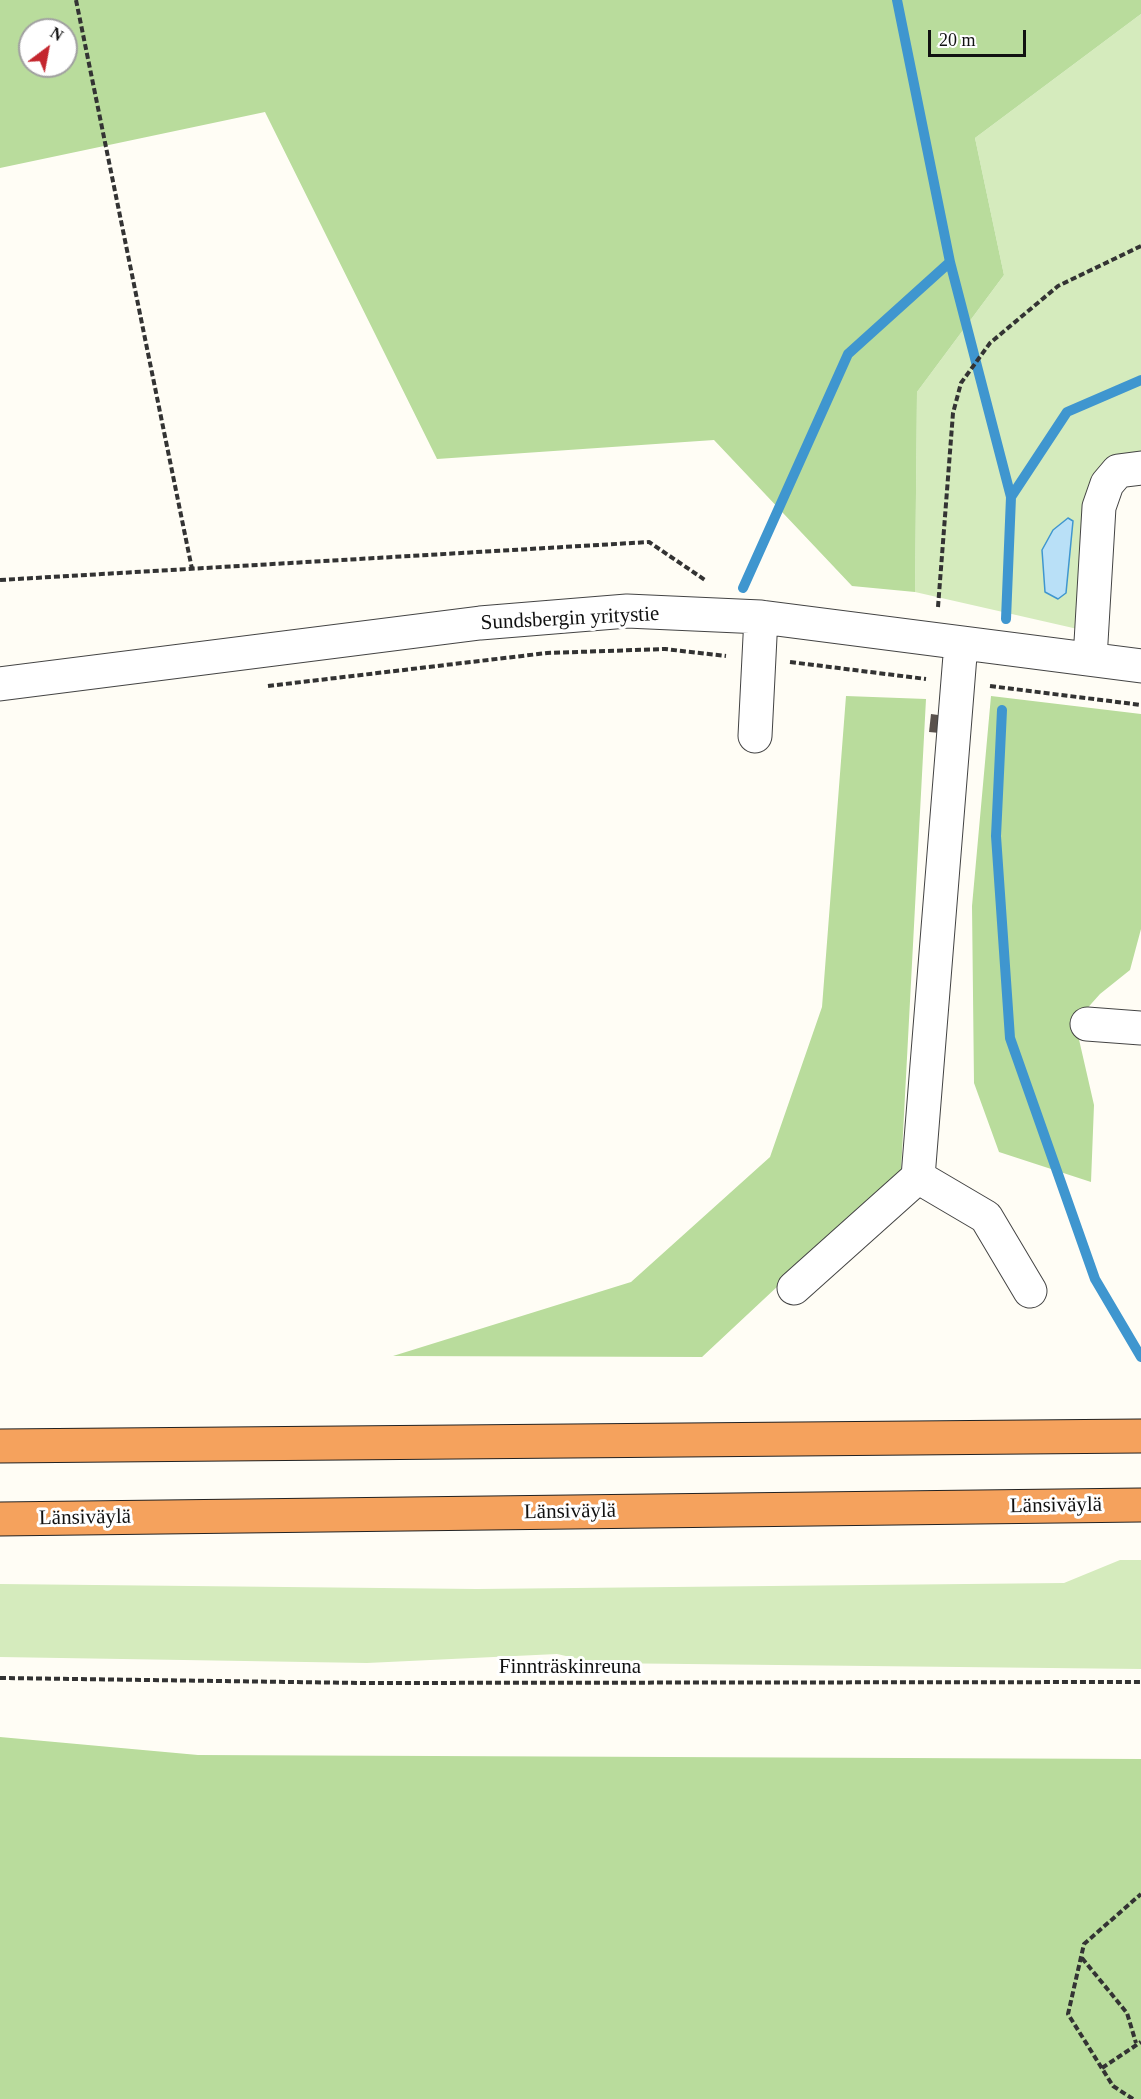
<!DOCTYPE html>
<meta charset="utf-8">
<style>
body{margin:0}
#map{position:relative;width:1141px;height:2099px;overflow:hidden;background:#fffdf5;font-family:"Times New Roman",serif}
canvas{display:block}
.north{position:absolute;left:18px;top:18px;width:60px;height:60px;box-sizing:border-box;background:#fff;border:2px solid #a0a0a0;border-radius:50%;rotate:32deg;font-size:16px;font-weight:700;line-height:24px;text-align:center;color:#111}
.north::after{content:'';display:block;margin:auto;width:21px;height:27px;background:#c4262e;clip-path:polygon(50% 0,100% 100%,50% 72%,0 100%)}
.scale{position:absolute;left:928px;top:30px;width:98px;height:27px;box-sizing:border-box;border:3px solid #111;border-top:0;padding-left:8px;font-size:18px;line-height:21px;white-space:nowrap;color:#111;-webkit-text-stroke:4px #fff;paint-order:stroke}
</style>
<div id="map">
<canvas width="1141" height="2099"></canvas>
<div class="north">N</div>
<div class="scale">20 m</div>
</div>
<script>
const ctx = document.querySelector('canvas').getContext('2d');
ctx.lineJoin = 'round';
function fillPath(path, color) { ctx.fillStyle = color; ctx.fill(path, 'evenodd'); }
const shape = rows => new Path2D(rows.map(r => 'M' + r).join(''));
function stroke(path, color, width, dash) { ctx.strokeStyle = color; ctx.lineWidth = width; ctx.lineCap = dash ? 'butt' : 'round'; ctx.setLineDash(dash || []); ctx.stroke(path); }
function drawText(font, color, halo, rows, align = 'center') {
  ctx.font = font + ' "Times New Roman",serif'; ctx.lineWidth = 6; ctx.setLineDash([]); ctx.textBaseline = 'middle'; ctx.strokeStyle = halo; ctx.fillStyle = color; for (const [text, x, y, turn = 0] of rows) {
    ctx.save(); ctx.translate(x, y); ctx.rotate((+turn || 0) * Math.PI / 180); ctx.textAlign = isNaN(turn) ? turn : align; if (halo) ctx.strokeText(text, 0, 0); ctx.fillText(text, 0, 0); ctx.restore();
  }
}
const green = shape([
 [1141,14,1141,456,1112,462,1082,630,915,592,917,392,1004,275,975,138],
 [1120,1560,1141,1560,1141,1669,597,1663,557,1654,367,1663,0,1657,0,1584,477,1589,1064,1583]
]);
const forest = shape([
 [0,0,1141,0,1141,14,975,138,1004,275,917,392,915,592,852,586,714,440,437,459,265,112,0,168],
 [30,30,66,30,66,66,30,66],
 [846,696,926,699,901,1171,702,1357,393,1356,631,1282,770,1157,822,1007],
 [991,696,1141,714,1141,929,1130,970,1100,994,1075,1022,1094,1105,1091,1182,999,1152,974,1083,972,906],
 [0,1737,198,1755,1141,1759,1141,2099,0,2099]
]);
const water = shape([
 [1068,518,1073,521,1066,593,1058,599,1045,592,1042,550,1053,530,1068,518]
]);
const stream = shape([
 [897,0,950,262,1011,497],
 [743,588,848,354,950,262],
 [1006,619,1011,497,1067,412,1141,380],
 [1002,710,996,836,1010,1038,1095,1279,1141,1357]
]);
const building = shape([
 [931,714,953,717,951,734,929,732]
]);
const path = shape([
 [76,0,192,569],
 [0,580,649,542,705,580],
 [938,607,953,413,961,383,990,343,1058,286,1141,246],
 [790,662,926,679],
 [268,686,547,653,665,649,726,656],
 [990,686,1141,705],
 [0,1678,361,1683,1141,1682],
 [1082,1958,1127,2013,1136,2043],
 [1102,2068,1141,2042],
 [1133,2099,1113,2086,1068,2014,1084,1944,1141,1894]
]);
const minor = shape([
 [1090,659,1099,507,1107,484,1118,471,1141,468],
 [0,684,480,623,627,611,761,617,1141,666],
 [755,736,761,617],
 [1087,1024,1141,1028],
 [918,1177,986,1217,1030,1291],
 [794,1288,918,1177,961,643]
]);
const highway = shape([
 [0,1446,1141,1436],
 [0,1519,1141,1505]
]);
const streetNames = [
 ["Sundsbergin yritystie",570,619,-3],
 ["Länsiväylä",1056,1506,-1],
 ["Länsiväylä",570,1512,-1],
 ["Länsiväylä",85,1518,-1],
 ["Finnträskinreuna",570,1667]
];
fillPath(green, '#d5ebbd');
fillPath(forest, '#b9dc9c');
fillPath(water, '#b9e0f7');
stroke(water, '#3f96cf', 1.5);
stroke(stream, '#3f96cf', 10);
fillPath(building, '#5a524d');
stroke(minor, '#444', 35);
stroke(highway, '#222', 35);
stroke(path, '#333', 4, [6, 3]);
stroke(minor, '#fff', 33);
stroke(highway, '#f5a25d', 33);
drawText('21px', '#111', '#fff', streetNames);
</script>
